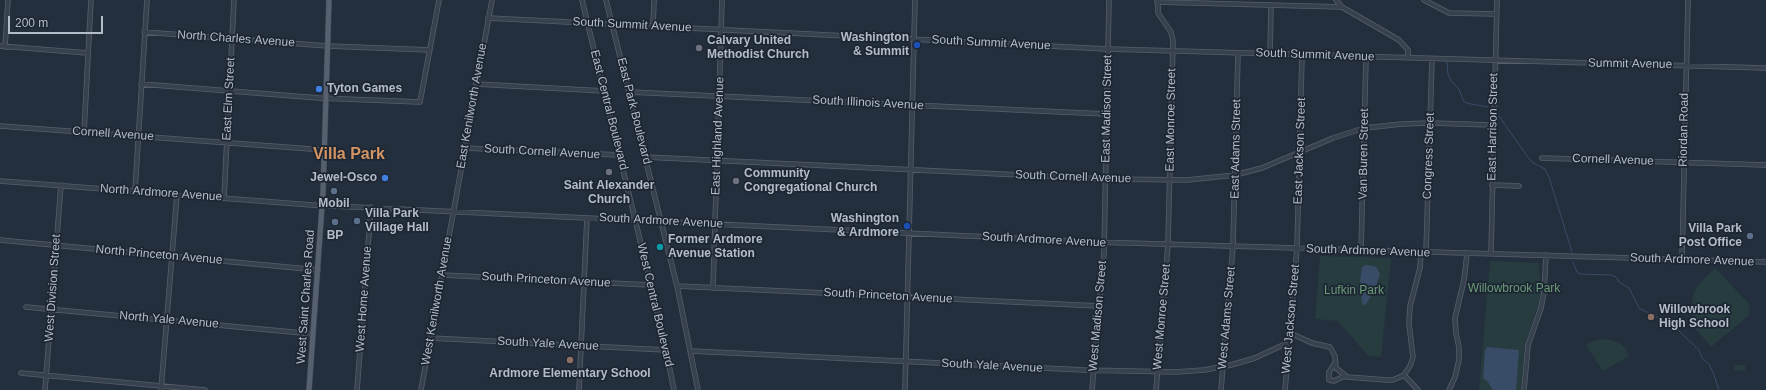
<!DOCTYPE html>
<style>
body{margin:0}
#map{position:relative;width:1766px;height:390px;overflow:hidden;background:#242f3e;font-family:Helvetica,sans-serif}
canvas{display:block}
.scale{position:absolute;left:8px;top:16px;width:95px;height:18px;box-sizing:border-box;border:2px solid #b4bcc9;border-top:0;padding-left:5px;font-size:12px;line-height:14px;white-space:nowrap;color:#b4bcc9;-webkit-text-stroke:3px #1d2633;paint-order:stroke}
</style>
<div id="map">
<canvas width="1766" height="390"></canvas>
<div class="scale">200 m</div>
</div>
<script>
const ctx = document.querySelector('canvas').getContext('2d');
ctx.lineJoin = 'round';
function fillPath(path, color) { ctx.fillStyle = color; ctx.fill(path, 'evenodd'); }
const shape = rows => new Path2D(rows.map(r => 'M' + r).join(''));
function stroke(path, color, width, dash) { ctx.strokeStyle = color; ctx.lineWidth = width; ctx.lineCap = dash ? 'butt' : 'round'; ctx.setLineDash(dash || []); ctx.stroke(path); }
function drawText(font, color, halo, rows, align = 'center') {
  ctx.font = font + ' Helvetica,sans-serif'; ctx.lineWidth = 3.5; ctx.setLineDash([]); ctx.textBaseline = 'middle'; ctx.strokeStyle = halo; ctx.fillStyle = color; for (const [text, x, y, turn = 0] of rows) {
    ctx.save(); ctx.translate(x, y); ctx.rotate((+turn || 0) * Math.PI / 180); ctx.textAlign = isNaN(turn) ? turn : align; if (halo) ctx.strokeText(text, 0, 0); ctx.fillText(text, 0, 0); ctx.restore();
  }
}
const green = shape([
 [1320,256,1391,258,1381,357,1368,356,1338,321,1315,319],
 [1490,261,1539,263,1541,292,1538,306,1525,344,1521,390,1479,390],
 [1714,269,1716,269,1749,304,1748,306,1750,308,1748,314,1749,315,1711,347,1695,328,1691,310,1694,292,1699,284],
 [1602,339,1611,340,1619,343,1626,349,1629,356,1603,371,1586,345,1594,341],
 [1734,365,1745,365,1745,371,1734,370]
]);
const water = shape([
 [1366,265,1374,266,1377,268,1380,274,1375,289,1367,303,1364,305,1362,304,1360,281,1362,267],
 [1487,347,1519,350,1516,390,1493,390,1488,382,1483,378,1485,351]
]);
const stream = shape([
 [1447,62,1448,74,1451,81,1459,89,1464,102,1471,104,1488,107],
 [1499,116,1527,156,1533,163,1545,169,1549,177,1572,252],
 [1573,262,1577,272,1580,274,1611,275,1616,277,1619,282,1629,288,1639,308,1667,322],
 [1676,328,1699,350,1702,358,1709,364,1714,375,1719,390]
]);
const minor = shape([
 [582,0,662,331,674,390],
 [606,0,677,286,698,390],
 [1336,0,1342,7,1399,40,1408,50,1408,58],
 [1424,0,1449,13,1496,14],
 [1157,2,1342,7],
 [488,18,1108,49,1766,68],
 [653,26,654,0],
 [144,32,328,46,430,50],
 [0,46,88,53],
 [5,47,8,0],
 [1270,54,1271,5],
 [141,84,319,98,420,102,439,0],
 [476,84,604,91],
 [629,92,1106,114],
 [0,126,325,150],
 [84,132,91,0],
 [465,148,620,155],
 [645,157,1105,179,1187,180,1235,175,1262,168,1333,138,1364,128,1402,124,1430,123,1493,125],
 [1542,158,1766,165],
 [0,181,312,205,1095,242,1766,262],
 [1492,185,1519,186],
 [135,191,147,0],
 [224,198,234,0],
 [0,240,318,270],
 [1361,251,1366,57],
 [1426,253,1432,59],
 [1491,254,1497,0],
 [1682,260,1688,0],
 [442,275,651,285],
 [677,286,1099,306],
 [713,288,722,0],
 [26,307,313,334],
 [1290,333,1312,343,1330,347,1335,356,1336,368,1347,377,1387,380,1393,380,1404,375,1410,366,1413,357,1409,324,1410,306,1420,268,1421,252],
 [430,338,666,350],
 [691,351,1084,370,1176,372,1204,370,1231,365,1255,358,1283,345,1289,345],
 [1335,363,1329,372,1329,380,1334,381,1345,376],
 [21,373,205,390],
 [1404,375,1418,390],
 [45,390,61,185],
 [161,390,177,194],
 [357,390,371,207],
 [421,390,492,0],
 [579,390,587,218],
 [905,390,915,0],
 [1092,390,1104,253,1109,0],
 [1156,390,1168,244,1173,41,1171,32,1158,13,1158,0],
 [1221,390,1233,246,1238,53],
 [1285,390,1297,248,1302,55],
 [1449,390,1455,377,1459,360,1459,347,1456,334,1455,318,1464,280,1467,254],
 [1524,390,1528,345,1541,308,1544,292,1546,255]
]);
const major = shape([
 [309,390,323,192,329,0]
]);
const markers = [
 [917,45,4,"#1a4fb4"],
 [699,48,4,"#6b7280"],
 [319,89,4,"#3f7fe0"],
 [609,172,4,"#6b7280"],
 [385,178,4,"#3f7fe0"],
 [736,181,4,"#6b7280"],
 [334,191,4,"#5c6f8a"],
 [357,221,4,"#5c6f8a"],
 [335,222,4,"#5c6f8a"],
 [907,226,4,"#1a4fb4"],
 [1750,236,4,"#5c6f8a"],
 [660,247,4,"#0f9aa8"],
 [1651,317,4,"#8d6e63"],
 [570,360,4,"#8d6e63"]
];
const streetNames = [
 ["South Summit Avenue",632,25,3],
 ["North Charles Avenue",236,39,4],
 ["South Summit Avenue",991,43,3],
 ["South Summit Avenue",1315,55,2],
 ["Summit Avenue",1630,64,1],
 ["East Elm Street",229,99,-87],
 ["South Illinois Avenue",868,103,3],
 ["East Kenilworth Avenue",472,106,-80],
 ["East Madison Street",1107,109,-89],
 ["East Central Boulevard",609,110,76],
 ["East Park Boulevard",634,111,76],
 ["East Monroe Street",1171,120,-89],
 ["East Harrison Street",1493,127,-89],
 ["Riordan Road",1684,130,-89],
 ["Cornell Avenue",113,134,4],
 ["East Highland Avenue",718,136,-88],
 ["East Adams Street",1236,149,-89],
 ["East Jackson Street",1300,151,-88],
 ["South Cornell Avenue",542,152,3],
 ["Van Buren Street",1364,154,-89],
 ["Congress Street",1429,156,-88],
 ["Cornell Avenue",1613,160,2],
 ["South Cornell Avenue",1073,177,2],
 ["North Ardmore Avenue",161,193,4],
 ["South Ardmore Avenue",661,221,3],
 ["South Ardmore Avenue",1044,240,3],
 ["South Ardmore Avenue",1368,251,2],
 ["North Princeton Avenue",159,255,5],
 ["South Ardmore Avenue",1692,260,2],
 ["South Princeton Avenue",546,280,3],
 ["West Division Street",53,288,-86],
 ["South Princeton Avenue",888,296,3],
 ["West Saint Charles Road",306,297,-86],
 ["West Home Avenue",364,299,-86],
 ["West Kenilworth Avenue",437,301,-80],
 ["West Central Boulevard",655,305,77],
 ["West Madison Street",1098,316,-85],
 ["West Monroe Street",1162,317,-85],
 ["West Adams Street",1227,318,-85],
 ["West Jackson Street",1291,319,-85],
 ["North Yale Avenue",169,320,5],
 ["South Yale Avenue",548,344,3],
 ["South Yale Avenue",992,366,3]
];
const poiNames = [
 ["Washington",909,38,"right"],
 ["& Summit",909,52,"right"],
 ["Calvary United",707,41],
 ["Methodist Church",707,55],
 ["Tyton Games",327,89],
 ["Community",744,174],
 ["Congregational Church",744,188],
 ["Jewel-Osco",377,178,"right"],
 ["Saint Alexander",609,186,"center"],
 ["Church",609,200,"center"],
 ["Mobil",334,204,"center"],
 ["Villa Park",365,214],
 ["Village Hall",365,228],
 ["Washington",899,219,"right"],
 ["& Ardmore",899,233,"right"],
 ["Villa Park",1742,229,"right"],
 ["Post Office",1742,243,"right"],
 ["BP",335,236,"center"],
 ["Former Ardmore",668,240],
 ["Avenue Station",668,254],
 ["Willowbrook",1659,310],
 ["High School",1659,324],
 ["Ardmore Elementary School",570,374,"center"]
];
const parkNames = [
 ["Willowbrook Park",1514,289],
 ["Lufkin Park",1354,291]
];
const districtNames = [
 ["Villa Park",349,155]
];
fillPath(green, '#263c3f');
fillPath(water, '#394c67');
stroke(stream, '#394c67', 1);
stroke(minor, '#565f6c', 5.5);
stroke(major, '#414a57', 6);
stroke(minor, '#38414e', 4);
stroke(major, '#56606e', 5);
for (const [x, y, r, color] of markers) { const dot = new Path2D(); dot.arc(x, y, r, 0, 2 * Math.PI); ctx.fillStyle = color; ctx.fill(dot); stroke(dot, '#1d2633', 1.5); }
drawText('12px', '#b4bcc9', '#1d2633', streetNames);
drawText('bold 12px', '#b4bcc9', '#1d2633', poiNames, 'left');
drawText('12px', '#6b9a76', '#1d2633', parkNames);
drawText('bold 16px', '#d59563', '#1d2633', districtNames);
</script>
